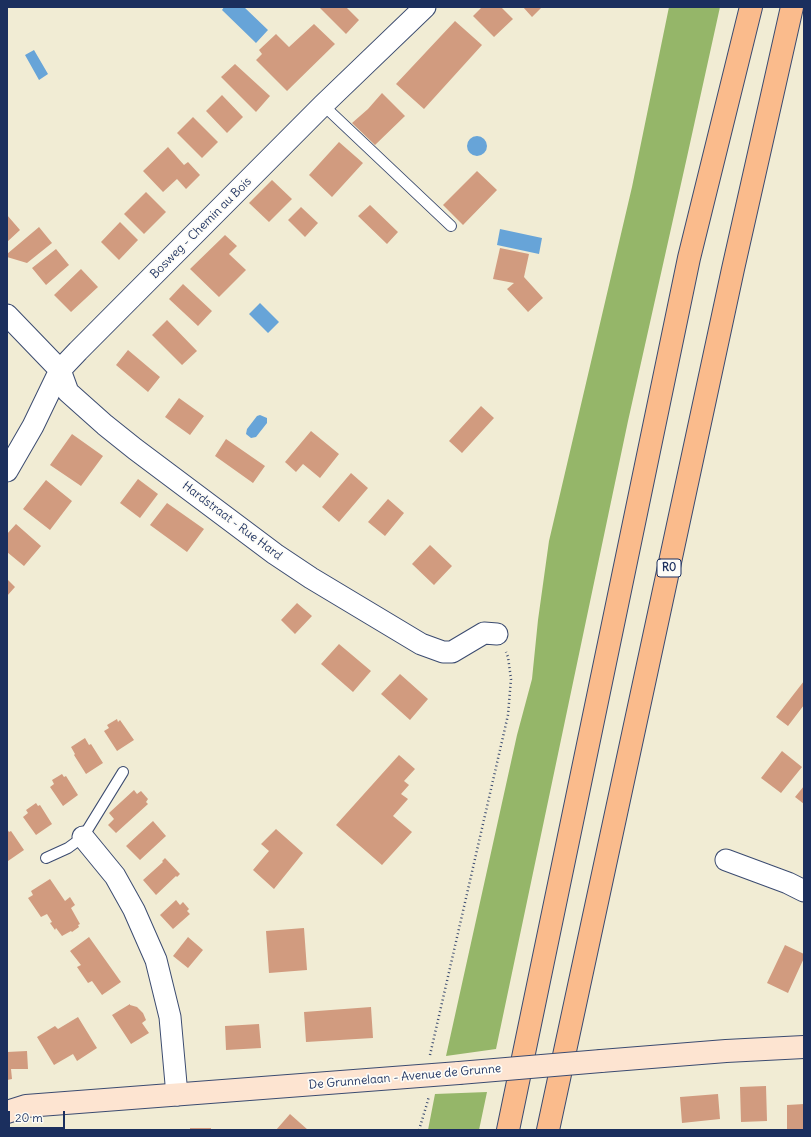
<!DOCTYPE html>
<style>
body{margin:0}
#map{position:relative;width:811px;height:1137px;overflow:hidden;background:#f1ecd4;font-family:Delius,sans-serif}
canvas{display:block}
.frame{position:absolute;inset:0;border:8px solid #1b2f5e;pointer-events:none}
.scale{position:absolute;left:8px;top:1111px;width:57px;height:18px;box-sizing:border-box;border:2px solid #1b2f5e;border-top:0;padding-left:5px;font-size:12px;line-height:14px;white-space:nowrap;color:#1b2f5e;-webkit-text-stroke:3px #fdfcf7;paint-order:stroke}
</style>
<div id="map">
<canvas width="811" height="1137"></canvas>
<div class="frame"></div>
<div class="scale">20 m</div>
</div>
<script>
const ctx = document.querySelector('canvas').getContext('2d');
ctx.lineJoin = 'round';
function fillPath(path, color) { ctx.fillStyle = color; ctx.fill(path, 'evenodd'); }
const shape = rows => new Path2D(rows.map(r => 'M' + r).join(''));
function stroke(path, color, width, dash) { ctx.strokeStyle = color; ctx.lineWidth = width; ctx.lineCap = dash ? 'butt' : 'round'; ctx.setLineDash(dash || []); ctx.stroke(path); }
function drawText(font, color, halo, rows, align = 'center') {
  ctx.font = font + ' Delius,sans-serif'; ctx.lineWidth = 3.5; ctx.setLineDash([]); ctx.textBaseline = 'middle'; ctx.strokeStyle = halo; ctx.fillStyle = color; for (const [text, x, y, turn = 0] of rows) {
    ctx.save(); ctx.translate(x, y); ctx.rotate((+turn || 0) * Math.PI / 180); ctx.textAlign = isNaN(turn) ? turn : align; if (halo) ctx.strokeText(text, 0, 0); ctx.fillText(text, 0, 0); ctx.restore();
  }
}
const forest = shape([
 [669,7,720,7,687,157,628,421,496,1049,446,1056,517,735,532,679,538,620,549,541,632,187],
 [487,1092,479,1130,428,1130,435,1094]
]);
const water = shape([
 [224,7,244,7,268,30,256,43,222,10],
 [34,50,48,74,39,80,25,55],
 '467 146a10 10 0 1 1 20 0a10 10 0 1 1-20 0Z',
 [500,229,542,238,539,254,497,245],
 [260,303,279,322,268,333,249,314],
 [260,415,267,418,267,423,256,437,251,438,246,434,247,429,257,416]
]);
const building = shape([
 [319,7,346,7,359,20,346,34],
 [482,7,501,7,513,19,494,37,473,16],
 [523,7,542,7,532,17],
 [455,21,482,45,424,109,396,84],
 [314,24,335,44,287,91,256,60,262,54,259,50,276,34,289,47],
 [235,64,270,96,256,112,221,77],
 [382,93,405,116,375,145,352,123,368,109],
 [222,95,243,117,227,133,206,111],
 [193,117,218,142,202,158,177,133],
 [339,142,363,163,332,197,309,175],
 [168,147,184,165,188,162,200,175,186,189,177,179,163,192,143,171],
 [477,171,497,190,463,225,443,205],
 [272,180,292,199,269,222,249,203],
 [146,192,166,212,144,234,124,214],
 [370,205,398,232,387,244,358,216],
 [301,207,318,223,305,237,288,220],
 [7,215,20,230,7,242],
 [120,222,138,240,119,260,101,242],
 [39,227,52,243,27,263,7,257,7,254],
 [225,235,237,246,229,254,246,270,219,297,190,269],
 [500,248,529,254,524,277,543,298,528,312,507,289,514,283,493,279],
 [56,249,69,265,46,285,32,268],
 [81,269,98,287,71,312,54,295],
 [183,284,212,311,198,326,169,299],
 [167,320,197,351,182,365,152,335],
 [128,350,160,377,148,392,116,365],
 [179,398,204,416,190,435,165,417],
 [481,406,494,418,462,453,449,441],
 [311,431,339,454,320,478,303,464,296,472,285,462],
 [72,434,103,456,81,486,50,465],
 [226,439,265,466,253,483,215,456],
 [351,473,368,488,339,522,322,507],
 [138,479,158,494,140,518,120,503],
 [46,480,72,501,50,530,23,509],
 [388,499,404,513,385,536,368,522],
 [167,503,204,529,187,552,150,525],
 [16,524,41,546,24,566,7,552,7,534],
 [430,545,452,566,434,585,412,564],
 [7,579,15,587,7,596],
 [297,603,312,616,295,634,281,620],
 [339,644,371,671,353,692,321,664],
 [400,674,428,699,410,720,381,694],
 [804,681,804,705,788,726,776,717],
 [117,719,118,722,120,720,134,740,117,751,104,731,109,728,107,725],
 [85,738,89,745,91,744,103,763,86,774,74,755,75,754,71,747],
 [782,751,802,767,781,793,761,778],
 [399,755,415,769,404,781,409,785,401,794,408,799,393,816,412,832,382,865,336,825],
 [62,774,64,777,66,776,78,795,63,806,50,787,54,784,52,780],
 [804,786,804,804,795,797],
 [134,790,137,794,141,791,148,799,146,802,148,804,116,833,108,825,114,819,109,813],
 [36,803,38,806,40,805,52,824,36,835,23,817,28,813,26,810],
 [153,821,166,836,140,860,126,846],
 [7,829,9,832,11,831,24,850,8,861],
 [276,829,303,853,274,889,253,870,269,851,261,844],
 [165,858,180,874,177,877,176,876,156,895,143,880,163,862,162,861],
 [50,879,65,901,70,897,75,905,71,908,80,924,78,925,79,927,72,932,71,931,62,936,56,928,55,930,50,923,52,922,47,914,41,917,28,898,33,895,31,891],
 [176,900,180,905,183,902,189,909,187,911,190,914,173,929,160,915],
 [304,928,307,970,269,973,266,931],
 [89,937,121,982,102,995,92,981,88,983,77,967,81,965,70,951],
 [188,937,203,950,188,968,173,956],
 [785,945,804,954,804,958,788,993,767,983],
 [130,1004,130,1005,137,1007,143,1013,146,1020,142,1023,149,1033,131,1044,112,1015],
 [371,1007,373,1038,306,1042,304,1012],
 [78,1017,97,1048,77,1061,73,1054,54,1065,37,1037,55,1026,58,1029],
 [259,1024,261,1048,226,1050,225,1026],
 [27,1051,28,1069,11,1069,12,1079,7,1080,7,1052],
 [766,1086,767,1121,741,1122,740,1087],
 [718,1094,720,1119,682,1123,680,1097],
 [804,1104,804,1130,787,1130,787,1105],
 [290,1114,308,1130,276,1130],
 [190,1128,211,1128,211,1130,190,1130]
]);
const path = shape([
 [430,1055,508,715,511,679,508,657,506,652],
 [419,1130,426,1107,429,1096]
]);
const lane = shape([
 [323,105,451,226],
 [46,858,68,848,83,837,123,772]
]);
const street = shape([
 [7,315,60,370,68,392,105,425,135,449,275,554,311,578,421,644,443,652,452,652,484,633,497,634],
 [7,471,33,426,60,370,78,351,323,105,425,7],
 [83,837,115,876,134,910,156,960,170,1017,177,1095],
 [726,860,788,883,804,891]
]);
const secondary = shape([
 [601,1061,726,1051,804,1047],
 [7,1112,26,1106,459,1073]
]);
const highway = shape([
 [508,1130,689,258,751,7],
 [548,1130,733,269,792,7]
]);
const secondaryBridge = shape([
 [459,1073,601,1061]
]);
const shields = [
 [669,568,24]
];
const shieldNames = [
 ["R0",669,568]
];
const streetNames = [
 ["Bosweg - Chemin au Bois",201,228,-45],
 ["Hardstraat - Rue Hard",232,521,37],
 ["De Grunnelaan - Avenue de Grunne",405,1077,-5]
];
fillPath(forest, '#95b669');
fillPath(water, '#67a4d8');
fillPath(building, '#d19b7f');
stroke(lane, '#3b4b70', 12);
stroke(street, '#3b4b70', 23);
stroke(secondary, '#3b4b70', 24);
stroke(highway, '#3b4b70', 24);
stroke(path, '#3b4b70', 2.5, [1, 3]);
stroke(lane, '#fff', 10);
stroke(street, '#fff', 21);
stroke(secondary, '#fde4d1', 22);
stroke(highway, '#fabb8c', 22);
stroke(secondaryBridge, '#3b4b70', 24, []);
stroke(secondaryBridge, '#fde4d1', 22);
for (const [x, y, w] of shields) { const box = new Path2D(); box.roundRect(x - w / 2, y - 9, w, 18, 3); ctx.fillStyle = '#fdfcf7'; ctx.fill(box); stroke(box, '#1b2f5e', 1); }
drawText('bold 11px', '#1b2f5e', null, shieldNames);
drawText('12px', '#1b2f5e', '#fdfcf7', streetNames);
</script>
